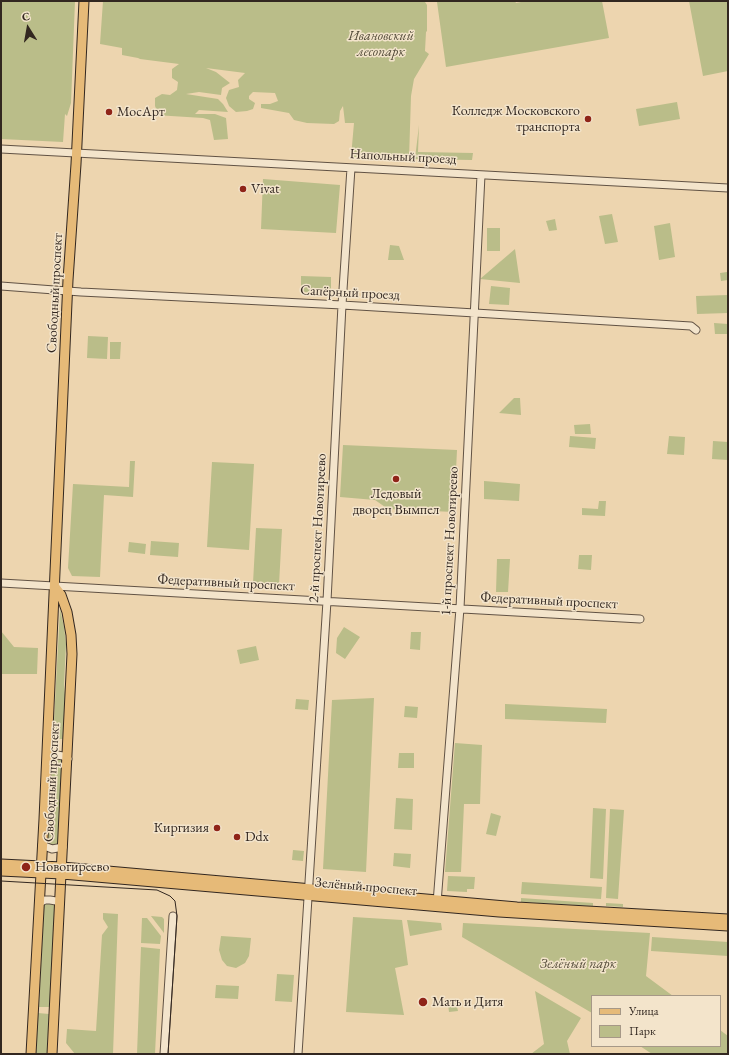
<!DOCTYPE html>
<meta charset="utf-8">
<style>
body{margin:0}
#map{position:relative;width:729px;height:1055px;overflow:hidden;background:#edd5af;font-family:"EB Garamond",serif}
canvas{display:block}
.frame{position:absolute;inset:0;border:2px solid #322720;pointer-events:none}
.legend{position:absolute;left:591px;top:995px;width:130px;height:52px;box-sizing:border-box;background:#f3e4cb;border:1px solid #a69887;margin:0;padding:5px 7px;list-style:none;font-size:12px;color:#322720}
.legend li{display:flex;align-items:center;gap:8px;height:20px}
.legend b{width:20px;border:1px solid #a69887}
.north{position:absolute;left:8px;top:8px;width:40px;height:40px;-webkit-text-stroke:3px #f3e4cb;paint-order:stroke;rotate:349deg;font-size:11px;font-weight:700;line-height:16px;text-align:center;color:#322720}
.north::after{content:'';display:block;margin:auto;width:14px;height:18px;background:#322720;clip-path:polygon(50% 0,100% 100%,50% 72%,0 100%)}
</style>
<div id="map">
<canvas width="729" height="1055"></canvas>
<div class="frame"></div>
<ul class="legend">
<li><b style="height:5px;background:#e6ba78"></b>Улица</li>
<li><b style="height:11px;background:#babd89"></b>Парк</li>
</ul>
<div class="north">С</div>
</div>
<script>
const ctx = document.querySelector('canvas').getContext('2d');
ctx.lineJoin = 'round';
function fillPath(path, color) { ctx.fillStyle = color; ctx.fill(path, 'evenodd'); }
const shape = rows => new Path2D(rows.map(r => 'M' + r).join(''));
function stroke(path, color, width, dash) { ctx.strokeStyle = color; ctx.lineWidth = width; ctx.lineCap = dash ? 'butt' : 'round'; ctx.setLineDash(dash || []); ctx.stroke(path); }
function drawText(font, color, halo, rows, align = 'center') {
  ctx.font = font + ' "EB Garamond",serif'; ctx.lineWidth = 3; ctx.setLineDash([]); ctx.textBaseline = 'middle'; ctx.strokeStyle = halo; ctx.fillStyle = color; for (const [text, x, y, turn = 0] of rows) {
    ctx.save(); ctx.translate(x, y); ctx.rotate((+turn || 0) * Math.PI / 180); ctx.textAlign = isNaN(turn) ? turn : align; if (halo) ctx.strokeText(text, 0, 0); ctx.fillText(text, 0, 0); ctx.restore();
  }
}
const green = shape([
 [1,1,75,1,71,103,67,116,65,114,63,142,1,139],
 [103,1,425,2,427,5,427,31,426,32,425,51,429,54,414,79,411,96,409,159,351,157,354,123,345,123,343,106,340,111,339,121,334,124,307,123,294,120,289,113,261,108,261,104,270,104,278,101,275,93,253,92,249,96,249,99,255,103,253,109,247,111,236,112,229,106,226,98,229,90,239,87,238,80,245,73,206,68,216,72,230,83,222,88,221,95,199,92,186,94,218,99,223,104,228,112,199,110,195,114,215,114,226,118,228,139,214,140,210,120,203,118,155,115,157,111,155,106,155,98,162,94,170,95,177,90,178,82,172,78,172,69,179,64,140,59,138,58,122,55,122,48,100,44],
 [450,1,515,1,516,3,526,1,602,1,609,38,446,67,437,2],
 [689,1,728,1,728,71,703,76],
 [677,102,680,119,639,126,636,109],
 [419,125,418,152,473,153,472,160,415,159],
 [263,179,340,185,336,233,261,229],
 [612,214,618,242,605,244,599,216],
 [555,219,557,230,549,231,546,221],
 [670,223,675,257,659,260,654,226],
 [487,228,500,228,500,251,487,251],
 [390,245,399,246,404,260,388,260],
 [515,249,520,283,480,279],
 [727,272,728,280,721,281,720,273],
 [301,276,331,277,331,293,301,292],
 [491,286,510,288,509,305,489,304],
 [728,295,728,313,697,314,696,296],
 [714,323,728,324,728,334,715,334],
 [88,336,108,337,107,359,87,358],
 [110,342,121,342,120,359,110,359],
 [514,398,520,398,521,415,499,413],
 [590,424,591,434,575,434,574,425],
 [570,436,596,438,595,449,569,447],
 [669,436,685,437,684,455,667,454],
 [713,441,728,442,728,460,712,459],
 [343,445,457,450,454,512,388,509,375,500,340,497],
 [130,461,135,461,133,497,104,495,100,577,72,576,68,568,73,484,129,487],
 [212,462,254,464,249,550,207,547],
 [484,481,520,484,519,501,484,499],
 [599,501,606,501,605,516,582,515,582,508,598,509],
 [256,528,282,529,279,585,253,583],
 [151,541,179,543,178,557,150,555],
 [129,542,146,544,145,554,128,552],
 [579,555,592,555,591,570,578,569],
 [497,559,510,559,508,592,496,592],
 [60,609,64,627,66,644,64,685,66,704,64,739,53,739],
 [344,627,360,637,345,659,336,653,337,638],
 [1,631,14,647,38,648,37,674,1,674],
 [411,632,421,632,420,650,410,649],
 [256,646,259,660,240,664,237,650],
 [374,698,366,872,323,869,332,700],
 [296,699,309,700,308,710,295,709],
 [505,704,607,709,606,723,505,719],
 [405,706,418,707,417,718,404,717],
 [455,743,482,745,480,804,464,804,461,872,445,872],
 [399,753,414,753,414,768,398,768],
 [52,759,63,760,58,846,47,845],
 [396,798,413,799,412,830,394,829],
 [593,808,606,809,603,879,590,878],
 [610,809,624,810,618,899,606,898],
 [491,813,501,816,496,836,486,834],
 [293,850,304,851,303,861,292,860],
 [394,853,411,854,410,868,393,866],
 [448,876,475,877,474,889,467,889,467,892,447,891],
 [522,882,602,887,601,899,521,894],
 [521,898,593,903,593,906,521,902],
 [606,903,623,904,623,907,606,906],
 [44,904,55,904,50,1007,39,1007],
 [103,913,118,914,113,1054,75,1054,66,1043,67,1029,96,1031,102,935,108,927,103,919],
 [151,916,162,917,164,919,164,933],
 [353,917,402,920,408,965,395,968,404,1015,346,1012],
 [142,918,147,918,161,936,160,944,141,943],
 [407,920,441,923,442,930,410,936],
 [463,923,650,933,646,976,673,996,592,996,592,1013,462,937],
 [221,936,251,938,249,956,245,963,236,968,227,966,222,960,219,950],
 [652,937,728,942,728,956,651,951],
 [141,947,160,949,155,1054,137,1054],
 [277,974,294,975,292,1002,275,1001],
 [216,985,239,986,238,999,215,998],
 [535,991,581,1018,567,1041,570,1054,531,1054,544,1044],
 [456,1003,458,1011,449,1012,448,1004],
 [38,1013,49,1014,47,1054,36,1054],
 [720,1030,728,1036,728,1054,652,1054,640,1046,720,1046]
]);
const minor = shape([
 [1,149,728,188],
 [1,286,81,292,342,305,691,326,696,330],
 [1,583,640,619],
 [47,760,51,756,57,755,63,756,68,759],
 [42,845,52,849,63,847],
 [39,903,45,900,50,900,56,901,60,904],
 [437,903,460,608,481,175],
 [164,1054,173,916],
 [298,1054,327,601,342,305,351,168]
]);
const major = shape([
 [1,864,62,867,517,907,728,919],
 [1,871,62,874,499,912,728,926],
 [31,1054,44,819,68,280,76,164,84,1],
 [52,1054,72,654,71,635,67,612,61,595,55,587]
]);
const tram = shape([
 [1,881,157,890,170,896,175,901,177,916,168,1054]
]);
const markers = [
 [109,112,4,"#8f2418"],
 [588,119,4,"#8f2418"],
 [243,189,4,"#8f2418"],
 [396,479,4,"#8f2418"],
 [217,828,4,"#8f2418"],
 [237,837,4,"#8f2418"],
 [26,867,5,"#8f2418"],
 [423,1002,5,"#8f2418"]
];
const parkNames = [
 ["Ивановский",381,36],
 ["лесопарк",381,52],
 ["Зелёный парк",578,964]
];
const poiNames = [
 ["Колледж Московского",580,111,"right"],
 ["транспорта",580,127,"right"],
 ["МосАрт",117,112],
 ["Vivat",251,189],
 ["Ледовый",396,494,"center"],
 ["дворец Вымпел",396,510,"center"],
 ["Киргизия",209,828,"right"],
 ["Ddx",245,837],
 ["Новогиреево",35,867],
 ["Мать и Дитя",432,1002]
];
const streetNames = [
 ["Напольный проезд",403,157,3],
 ["Свободный проспект",55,293,-87],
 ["Сапёрный проезд",350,293,3],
 ["2-й проспект Новогиреево",318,528,-87],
 ["1-й проспект Новогиреево",450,541,-87],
 ["Федеративный проспект",226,583,3],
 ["Федеративный проспект",549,601,3],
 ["Свободный проспект",52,782,-87],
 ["Зелёный проспект",366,887,5]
];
fillPath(green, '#babd89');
stroke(minor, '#615244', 9);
stroke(major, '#322720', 11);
stroke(minor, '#f3e4cb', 7);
stroke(major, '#e6ba78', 9);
stroke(tram, '#322720', 1);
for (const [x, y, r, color] of markers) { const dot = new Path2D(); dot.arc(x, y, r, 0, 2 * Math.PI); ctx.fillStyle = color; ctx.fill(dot); stroke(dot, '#f3e4cb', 1.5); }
drawText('italic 14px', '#544c3a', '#f3e4cb', parkNames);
drawText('14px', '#322720', '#f3e4cb', poiNames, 'left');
drawText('14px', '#322720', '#f3e4cb', streetNames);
</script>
